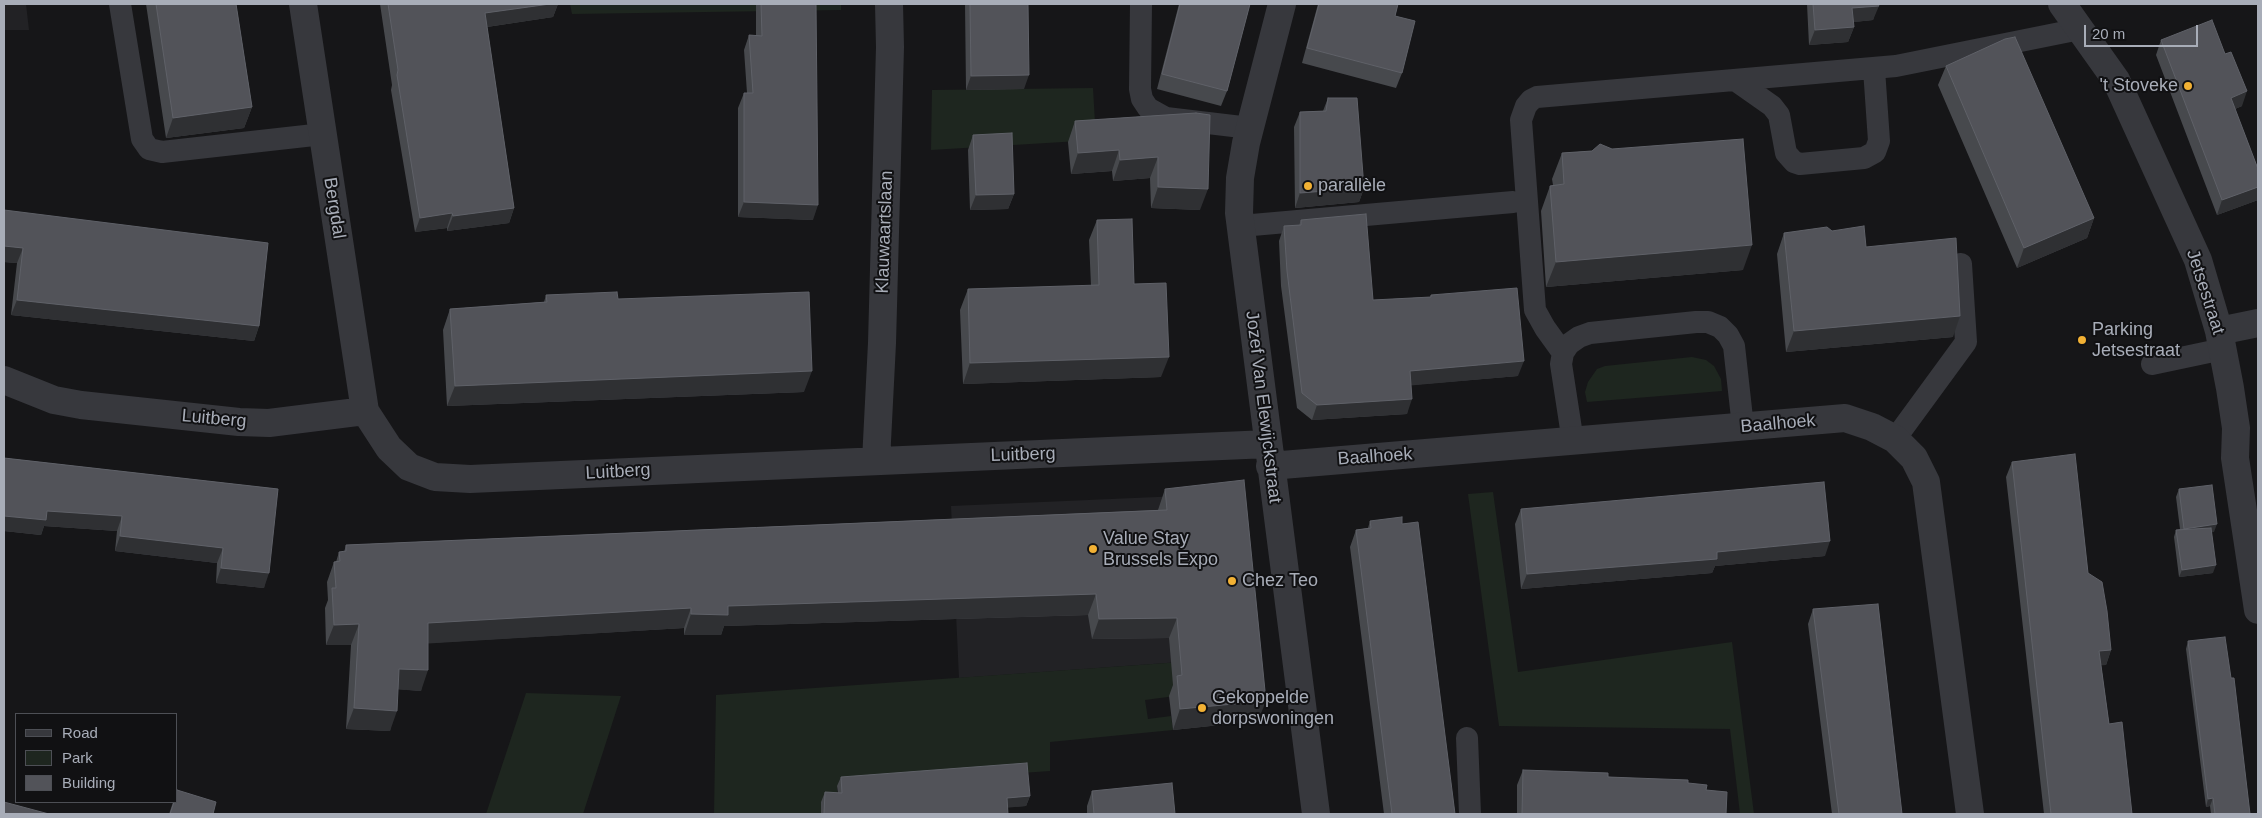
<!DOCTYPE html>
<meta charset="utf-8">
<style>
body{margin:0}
#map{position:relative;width:2262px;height:818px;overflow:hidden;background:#161618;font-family:Arial,sans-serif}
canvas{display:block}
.frame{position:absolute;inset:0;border:5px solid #a8adb8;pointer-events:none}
.legend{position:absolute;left:15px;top:713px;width:162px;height:90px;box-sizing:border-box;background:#111113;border:1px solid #4d4f55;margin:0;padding:6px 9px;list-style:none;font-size:15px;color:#a8adb8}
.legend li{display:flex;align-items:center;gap:10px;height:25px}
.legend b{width:25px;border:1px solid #4d4f55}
.scale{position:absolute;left:2084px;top:25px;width:114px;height:22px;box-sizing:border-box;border:2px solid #a8adb8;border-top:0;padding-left:6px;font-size:15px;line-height:18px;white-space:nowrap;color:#a8adb8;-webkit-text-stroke:4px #111113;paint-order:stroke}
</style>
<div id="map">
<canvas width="2262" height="818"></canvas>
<div class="frame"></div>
<ul class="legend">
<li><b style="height:6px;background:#37383d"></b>Road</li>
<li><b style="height:14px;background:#1e261f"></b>Park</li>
<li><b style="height:14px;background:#525359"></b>Building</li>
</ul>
<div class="scale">20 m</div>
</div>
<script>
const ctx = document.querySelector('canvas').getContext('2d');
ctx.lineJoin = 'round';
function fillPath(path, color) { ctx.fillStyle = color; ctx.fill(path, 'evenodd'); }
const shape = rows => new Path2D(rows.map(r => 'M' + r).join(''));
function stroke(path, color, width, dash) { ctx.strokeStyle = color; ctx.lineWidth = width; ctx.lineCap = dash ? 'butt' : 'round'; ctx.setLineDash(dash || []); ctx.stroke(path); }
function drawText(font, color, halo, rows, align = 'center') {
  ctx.font = font + ' Arial,sans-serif'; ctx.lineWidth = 4; ctx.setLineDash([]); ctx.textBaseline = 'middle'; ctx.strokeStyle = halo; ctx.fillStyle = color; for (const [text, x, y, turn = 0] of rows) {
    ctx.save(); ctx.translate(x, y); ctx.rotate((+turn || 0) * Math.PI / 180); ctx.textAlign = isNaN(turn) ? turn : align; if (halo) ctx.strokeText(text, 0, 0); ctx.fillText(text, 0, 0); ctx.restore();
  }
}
const built = shape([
 [4,4,26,4,29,30,4,30],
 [1180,496,1181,662,959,678,951,506]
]);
const green = shape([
 [570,4,841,4,841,10,572,14],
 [1093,88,1096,140,931,150,932,90],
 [1692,357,1706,360,1714,366,1721,379,1722,391,1587,402,1585,392,1588,382,1597,369,1605,366],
 [1493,492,1518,672,1732,642,1754,814,1740,814,1730,729,1499,726,1468,494],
 [1181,662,1175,696,1145,700,1148,719,1171,716,1173,730,1050,742,1050,771,837,786,838,803,821,814,714,814,716,695],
 [526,693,621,696,583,814,486,814]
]);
const service = shape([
 [120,4,142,139,149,149,162,152,323,134],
 [1141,4,1140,89,1142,99,1148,108,1166,118,1250,128],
 [1735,80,1772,106,1779,115,1786,153,1794,162,1800,164,1864,158,1875,152,1879,141,1874,69],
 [1241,226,1513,202],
 [1563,353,1545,328,1535,310,1521,120,1526,106,1531,100,1537,97,1896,66,2080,29],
 [2152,364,2223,349],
 [1895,439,1966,342,1961,264],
 [1573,442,1561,364,1563,353,1569,344,1579,337,1590,333,1696,322,1708,322,1720,327,1728,335,1734,346,1743,427],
 [1467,738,1470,814]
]);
const minor = shape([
 [303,4,365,411],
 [1282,4,1246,143,1240,178,1239,213,1316,814],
 [2062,4,2116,80,2198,260,2219,331,2230,388,2236,428,2235,458,2258,610],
 [2219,331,2258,323],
 [4,380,54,400,81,405,239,422,269,423,365,411,389,448,409,467,435,477,470,479,1268,444],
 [876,461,882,343,890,47,889,4],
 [1270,466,1845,418,1872,427,1895,439,1914,458,1926,482,1970,814]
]);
const wall = shape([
 [146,4,236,4,252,107,244,128,166,138],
 [380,4,558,4,553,17,487,27,514,208,509,223,447,231,447,228,415,232,391,90,392,85],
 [756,4,816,4,813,220,738,217,738,108,744,93,747,93,744,50,749,35,756,36],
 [965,4,1028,4,1024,89,966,90],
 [1179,4,1250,4,1227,91,1221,106,1157,89],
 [1318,4,1398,4,1395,16,1402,73,1396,88,1302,63],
 [1807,4,1878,4,1873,20,1853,22,1854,27,1848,42,1809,45],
 [2161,40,2242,106,2235,109,2258,169,2258,200,2217,215,2156,55],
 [1946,66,2094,218,2087,238,2017,268,1938,85],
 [1328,98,1364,188,1359,202,1295,208,1294,127,1300,112,1323,111],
 [1196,113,1200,210,1151,208,1150,178,1113,181,1112,171,1071,174,1068,142,1075,121],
 [973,135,1014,194,1008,209,970,210,968,150],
 [1612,149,1743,270,1546,287,1541,211,1550,186,1553,185,1552,179,1562,153,1592,151],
 [4,210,259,326,254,341,11,315,17,263,4,262],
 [1097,220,1134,284,1161,377,963,384,960,310,968,289,1091,286,1089,240],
 [1301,220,1373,300,1430,297,1431,295,1518,376,1411,385,1407,414,1312,420,1297,408,1281,286,1279,241,1284,226,1299,225],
 [1832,231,1866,247,1953,337,1786,352,1777,254,1784,233],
 [546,295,618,299,804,392,447,406,443,330,450,309,544,302],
 [4,458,278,489,264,588,216,583,217,563,115,551,117,531,44,526,41,535,4,531],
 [2012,462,2088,573,2111,650,2106,665,2101,665,2109,724,2132,814,2044,814,2006,477],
 [1165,489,1258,721,1173,730,1169,696,1173,685,1169,638,1092,639,1088,615,724,626,721,635,684,635,684,628,428,643,421,691,398,689,390,731,346,729,351,645,326,645,325,608,328,600,327,582,334,562,336,562,339,552,344,552,346,545,1158,510],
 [2179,489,2214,532,2212,532,2213,573,2179,577,2174,537,2176,530,2180,529,2176,497],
 [1521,509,1825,556,1715,566,1712,573,1521,589,1515,524],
 [1370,521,1402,524,1455,814,1384,814,1350,547,1356,530,1368,528],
 [1813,609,1902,814,1832,814,1808,624],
 [2188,641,2250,814,2211,814,2210,806,2206,807,2186,649],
 [1523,770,1688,783,1706,790,1726,814,1517,814,1517,785],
 [841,777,1030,796,1026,806,1008,807,1008,814,821,814,821,802,825,792,838,793,837,786],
 [1092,791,1175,814,1087,814,1087,806],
 [173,802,176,802,213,814,169,814]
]);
const shadedWall = shape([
 [550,4,558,4,553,17,480,28,485,13],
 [1879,6,1873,20,1846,23,1852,8],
 [1854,27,1848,42,1809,45,1815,30],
 [1029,75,1024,89,966,90,971,76],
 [2247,91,2242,106,2226,113,2231,98],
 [252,107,244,128,166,138,173,118],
 [1119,150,1112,171,1071,174,1078,153],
 [1158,157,1150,178,1113,181,1120,160],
 [1158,187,1208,189,1200,210,1151,208],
 [2258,187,2258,200,2217,215,2222,200],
 [1364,188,1359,202,1295,208,1300,193],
 [1014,194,1008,209,970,210,976,195],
 [744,202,818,205,813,220,738,217],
 [514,208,509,223,447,231,453,216],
 [452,213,447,228,415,232,420,218],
 [2094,218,2087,238,2017,268,2024,248],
 [1752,245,1743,270,1546,287,1556,262],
 [4,246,23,248,17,263,4,262],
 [17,300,259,326,254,341,11,315],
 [1960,316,1953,337,1786,352,1794,331],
 [1169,357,1161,377,963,384,970,363],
 [1524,361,1518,376,1405,386,1410,371],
 [812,371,804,392,447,406,455,386],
 [1412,399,1407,414,1312,420,1317,405],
 [47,511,122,516,117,531,44,526,41,535,4,531,4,516],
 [2217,524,2214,532,2181,537,2184,529],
 [120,536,223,548,217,563,115,551],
 [1830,541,1825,556,1715,566,1712,573,1521,589,1527,574,1717,552],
 [2216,565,2213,573,2179,577,2182,570],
 [221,568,269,573,264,588,216,583],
 [1096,594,1088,615,724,626,721,635,684,635,691,614,728,606],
 [691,608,684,628,420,644,428,623],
 [1177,618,1169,638,1092,639,1099,619],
 [359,624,351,645,326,645,334,625],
 [2111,650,2106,665,2094,666,2099,651],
 [399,669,428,670,421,691,392,689],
 [1266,701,1258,721,1173,730,1180,709],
 [354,708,397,711,390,731,346,729],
 [1030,796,1026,806,1004,808,1007,798],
 [2213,798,2210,806,2206,807,2208,799]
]);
const building = shape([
 [156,4,236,4,252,107,173,118,156,4],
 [388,4,550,4,485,13,514,208,453,216,452,213,420,218,397,75,398,70,388,4],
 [761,4,816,4,818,205,744,202,744,93,753,93,749,35,762,36,761,4],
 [970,4,1028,4,1029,75,971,76,970,4],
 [1180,4,1250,4,1227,91,1162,74,1180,4],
 [1319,4,1398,4,1395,16,1415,21,1402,73,1307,48,1319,4],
 [1813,4,1878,4,1879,6,1852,8,1854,27,1815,30,1813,4],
 [2212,20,2225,54,2231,52,2247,91,2231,98,2258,169,2258,187,2222,200,2161,40,2212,20],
 [2015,37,2094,218,2024,248,1946,66,2005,39,2015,37],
 [1328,98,1357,98,1364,188,1300,193,1300,112,1326,111,1328,98],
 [1196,113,1210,115,1208,189,1158,187,1158,157,1120,160,1119,150,1078,153,1075,121,1196,113],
 [1012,133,1014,194,976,195,973,135,1012,133],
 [1743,139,1752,245,1556,262,1550,186,1564,184,1562,153,1592,151,1600,144,1612,149,1743,139],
 [4,210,268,243,259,326,17,300,23,248,4,246,4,210],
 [1366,214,1373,300,1431,297,1431,295,1517,288,1524,361,1410,371,1412,399,1317,405,1302,393,1287,271,1284,226,1301,225,1301,220,1366,214],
 [1132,219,1134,284,1166,283,1169,357,970,363,968,289,1099,285,1097,220,1132,219],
 [1864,226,1866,247,1956,238,1960,316,1794,331,1784,233,1827,227,1832,231,1864,226],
 [617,292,618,299,809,292,812,371,455,386,450,309,547,302,546,295,617,292],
 [2075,454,2088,573,2102,582,2107,611,2111,650,2099,651,2109,724,2122,722,2132,814,2051,814,2012,462,2075,454],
 [4,458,278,489,269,573,221,568,223,548,120,536,122,516,47,511,46,520,4,516,4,458],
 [1244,480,1266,701,1180,709,1177,676,1182,675,1177,618,1099,619,1096,594,728,606,728,615,691,614,691,608,428,623,428,670,399,669,397,711,354,708,359,624,334,625,332,588,336,588,334,562,340,561,339,552,346,551,346,545,1167,510,1165,489,1244,480],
 [1824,482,1830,541,1717,552,1717,559,1527,574,1521,509,1824,482],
 [2212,485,2217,524,2184,529,2179,489,2212,485],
 [1402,517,1402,524,1418,522,1455,814,1392,814,1356,530,1371,528,1370,521,1402,517],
 [2211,528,2216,565,2182,570,2176,530,2211,528],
 [1878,604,1902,814,1839,814,1813,609,1878,604],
 [2225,637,2231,678,2234,678,2250,814,2215,814,2213,798,2208,799,2188,641,2225,637],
 [1027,763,1030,796,1007,798,1008,814,824,814,825,792,842,793,841,777,1027,763],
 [1523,770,1608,773,1608,777,1688,780,1688,783,1707,785,1706,790,1727,792,1726,814,1522,814,1523,770],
 [1172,783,1175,814,1094,814,1092,791,1172,783],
 [177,790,216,802,213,814,170,814,174,802,176,802,176,793,177,790],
 [4,802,49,814,4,814,4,802]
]);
const markers = [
 [2188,86,5,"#f2b134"],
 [1308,186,5,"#f2b134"],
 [2082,340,5,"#f2b134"],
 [1093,549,5,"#f2b134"],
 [1232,581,5,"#f2b134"],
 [1202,708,5,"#f2b134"]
];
const poiNames = [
 ["'t Stoveke",2178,86,"right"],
 ["parallèle",1318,186],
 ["Parking",2092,330],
 ["Jetsestraat",2092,351],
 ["Value Stay",1103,539],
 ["Brussels Expo",1103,560],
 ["Chez Teo",1242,581],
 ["Gekoppelde",1212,698],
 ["dorpswoningen",1212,719]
];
const streetNames = [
 ["Bergdal",334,208,81],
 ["Klauwaartslaan",885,232,-88],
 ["Jetsestraat",2205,292,72],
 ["Jozef Van Elewijckstraat",1263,407,83],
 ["Luitberg",214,419,5],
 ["Baalhoek",1778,424,-5],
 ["Luitberg",1023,455,-2],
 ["Baalhoek",1375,457,-4],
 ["Luitberg",618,472,-3]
];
fillPath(built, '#222225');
fillPath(green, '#1e261f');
stroke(service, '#37383d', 22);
stroke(minor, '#37383d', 28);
fillPath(wall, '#47494d');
fillPath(shadedWall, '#2f3033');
fillPath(building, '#525359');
stroke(building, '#5f6168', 1);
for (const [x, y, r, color] of markers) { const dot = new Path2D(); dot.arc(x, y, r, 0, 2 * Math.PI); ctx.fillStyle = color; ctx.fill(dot); stroke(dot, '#111113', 2); }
drawText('18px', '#a8adb8', '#111113', poiNames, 'left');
drawText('18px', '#a8adb8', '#111113', streetNames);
</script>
